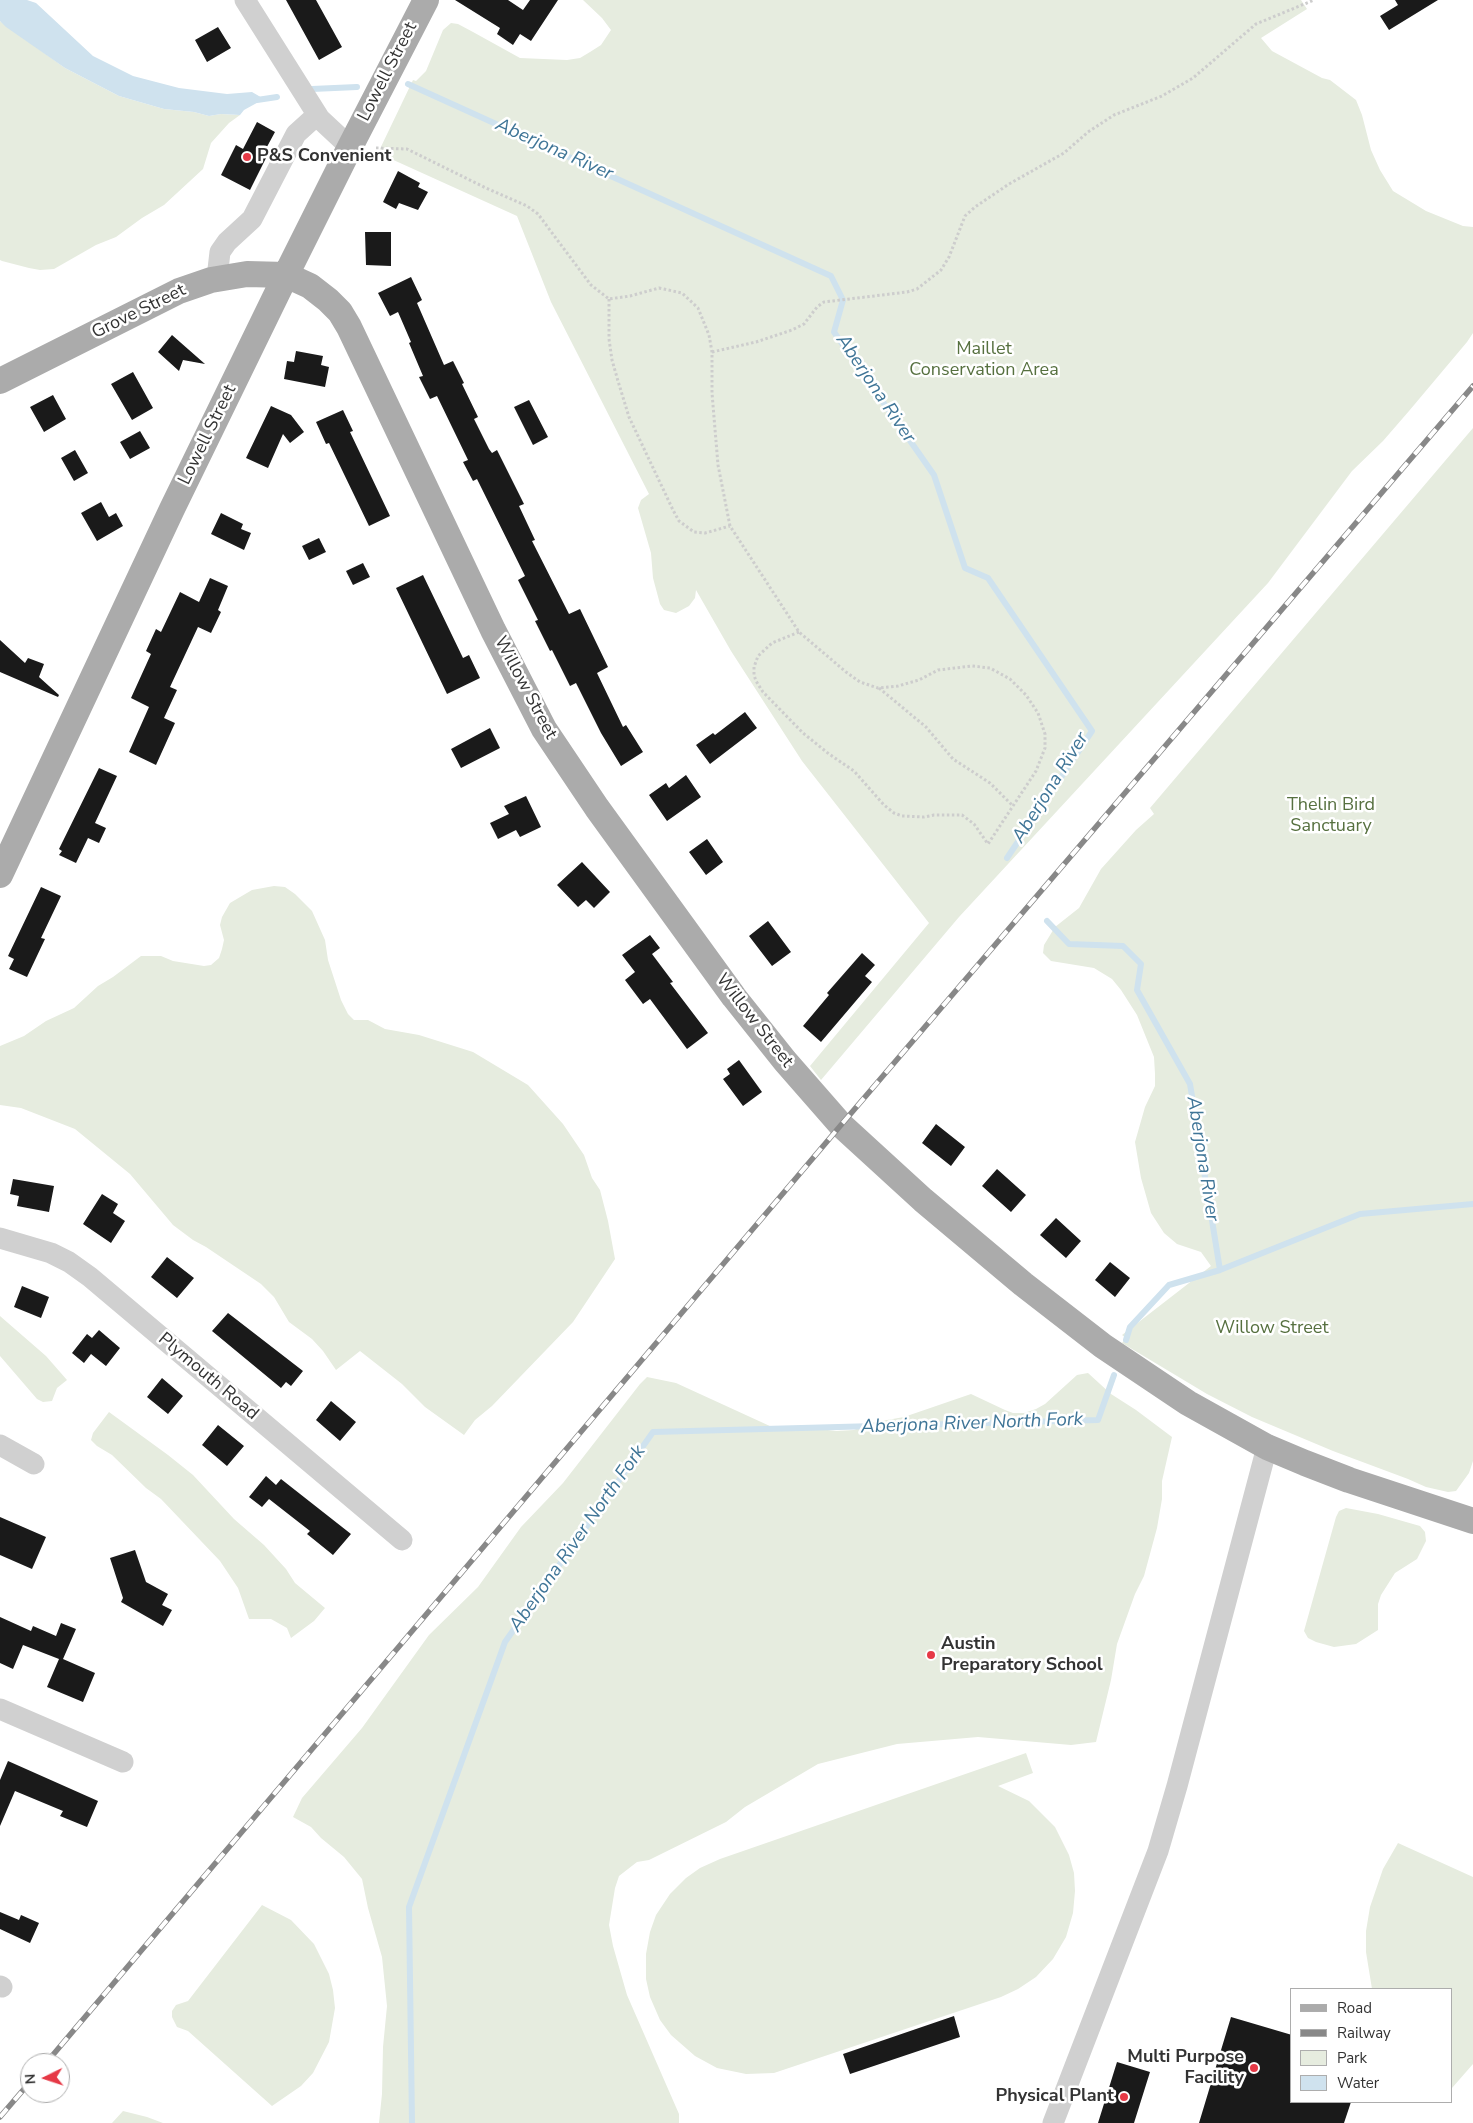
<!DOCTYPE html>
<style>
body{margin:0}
#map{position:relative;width:1473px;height:2123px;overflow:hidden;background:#fff;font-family:"Nunito Sans",sans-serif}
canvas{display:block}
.legend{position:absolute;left:1290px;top:1988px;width:162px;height:115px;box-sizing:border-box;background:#fff;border:1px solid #adadad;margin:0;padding:6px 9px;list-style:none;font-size:15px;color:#333}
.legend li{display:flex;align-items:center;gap:10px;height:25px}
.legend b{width:25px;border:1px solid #adadad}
.north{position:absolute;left:20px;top:2053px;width:50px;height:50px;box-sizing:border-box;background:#fff;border:1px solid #adadad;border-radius:50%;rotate:266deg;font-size:14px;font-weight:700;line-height:20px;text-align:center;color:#333}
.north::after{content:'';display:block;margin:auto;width:18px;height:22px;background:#e63946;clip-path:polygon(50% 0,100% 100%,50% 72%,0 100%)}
</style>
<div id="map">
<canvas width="1473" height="2123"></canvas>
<ul class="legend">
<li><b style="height:6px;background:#ababab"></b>Road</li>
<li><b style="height:6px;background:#888"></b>Railway</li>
<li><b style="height:14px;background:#e6ecdf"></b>Park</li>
<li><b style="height:14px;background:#cfe2ee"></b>Water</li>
</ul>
<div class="north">N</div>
</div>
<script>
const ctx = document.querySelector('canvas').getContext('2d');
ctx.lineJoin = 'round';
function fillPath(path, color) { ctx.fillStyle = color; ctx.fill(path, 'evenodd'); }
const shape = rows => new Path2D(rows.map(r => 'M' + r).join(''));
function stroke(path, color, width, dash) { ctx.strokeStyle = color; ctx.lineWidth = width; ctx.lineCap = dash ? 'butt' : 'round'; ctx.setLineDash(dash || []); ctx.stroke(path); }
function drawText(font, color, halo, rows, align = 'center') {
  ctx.font = font + ' "Nunito Sans",sans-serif'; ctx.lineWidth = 5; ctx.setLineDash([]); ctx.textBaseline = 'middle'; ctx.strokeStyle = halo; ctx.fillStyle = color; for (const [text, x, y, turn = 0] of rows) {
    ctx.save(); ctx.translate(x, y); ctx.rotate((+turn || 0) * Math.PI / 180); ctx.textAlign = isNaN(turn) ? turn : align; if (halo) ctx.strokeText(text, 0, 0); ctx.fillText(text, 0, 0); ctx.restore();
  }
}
const green = shape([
 [583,0,1301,0,1307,9,1261,38,1272,51,1322,78,1330,80,1356,100,1362,115,1371,150,1380,170,1393,191,1426,211,1463,226,1473,227,1473,333,1467,342,1409,411,1383,441,1352,471,1268,583,959,917,821,1080,810,1066,929,923,802,761,731,651,696,590,695,598,689,606,676,613,664,610,660,604,653,578,651,553,638,508,641,500,649,494,551,302,517,216,378,153,413,80,416,81,426,71,443,30,451,23,458,24,473,32,520,58,567,60,580,58,590,52,601,45,611,30,602,18],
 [0,21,65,68,119,96,164,109,194,112,209,116,221,114,240,115,229,123,211,143,203,169,164,205,142,218,116,237,96,245,54,269,40,270,29,268,2,261,0,260],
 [1473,428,1473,1461,1469,1473,1456,1491,1448,1492,1426,1487,1408,1479,1333,1451,1252,1417,1207,1394,1122,1343,1126,1338,1122,1335,1211,1266,1201,1252,1177,1244,1164,1233,1151,1213,1141,1178,1135,1142,1145,1107,1155,1086,1155,1074,1154,1057,1137,1015,1121,990,1112,979,1094,968,1051,961,1043,953,1044,945,1055,927,1079,908,1101,869,1136,830,1154,814,1150,808],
 [274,886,285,887,295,894,312,911,325,940,328,960,341,1000,348,1014,354,1020,368,1020,385,1029,419,1035,473,1052,528,1085,563,1124,584,1155,592,1178,600,1190,608,1221,615,1259,573,1322,492,1406,475,1420,464,1435,425,1407,402,1384,360,1351,336,1370,323,1351,312,1339,289,1322,274,1297,261,1284,206,1247,193,1240,173,1225,130,1174,75,1129,21,1108,0,1105,0,1046,24,1036,46,1021,74,1008,98,986,113,977,141,956,161,956,173,961,204,966,211,965,219,958,222,949,224,940,220,925,222,917,230,903,252,890],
 [0,1316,46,1356,67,1380,57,1388,52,1401,43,1402,37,1399,0,1356],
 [1088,1373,1111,1394,1136,1410,1172,1437,1162,1481,1162,1499,1157,1528,1144,1576,1135,1594,1117,1644,1111,1680,1096,1742,1071,1745,978,1737,897,1744,818,1764,745,1807,726,1822,649,1860,637,1862,619,1876,615,1888,609,1925,613,1946,627,1995,679,2114,679,2123,379,2123,382,2094,383,2047,387,2006,382,1957,368,1908,362,1879,344,1857,321,1838,311,1827,293,1817,302,1798,362,1728,429,1635,478,1587,521,1527,563,1483,640,1384,647,1377,676,1383,772,1427,794,1430,812,1428,836,1431,854,1430,870,1423,904,1417,971,1394,1005,1410,1013,1413,1024,1413,1036,1409,1045,1404,1077,1375],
 [109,1412,168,1455,193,1475,234,1519,264,1545,286,1569,295,1583,325,1608,314,1621,291,1638,287,1628,271,1619,249,1619,238,1588,220,1561,161,1499,146,1488,112,1455,97,1446,91,1440,93,1433],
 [1346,1508,1378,1514,1420,1526,1425,1532,1426,1541,1417,1559,1395,1573,1381,1595,1378,1604,1378,1630,1356,1644,1334,1647,1316,1642,1308,1638,1304,1631,1336,1517,1339,1511],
 [1026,1753,1033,1773,998,1786,1029,1801,1055,1827,1069,1855,1074,1873,1075,1891,1073,1913,1066,1937,1053,1959,1036,1977,1018,1989,1001,1997,774,2073,746,2074,717,2068,695,2056,671,2035,660,2020,650,1997,646,1979,646,1954,650,1932,656,1915,670,1894,686,1878,700,1868,720,1859],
 [1398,1843,1473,1877,1473,2064,1452,2088,1452,1989,1372,1989,1366,1952,1366,1931,1370,1907,1383,1869],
 [262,1905,291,1920,314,1944,329,1974,333,1990,335,2008,329,2042,313,2073,301,2086,272,2106,188,2031,177,2027,172,2017,172,2011,176,2005,188,2001],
 [123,2111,147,2117,163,2123,112,2123]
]);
const water = shape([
 [0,0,27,0,36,3,93,56,133,76,179,88,227,94,252,92,264,99,244,110,240,115,221,114,209,116,194,112,164,109,119,96,65,68,6,27,0,21]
]);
const stream = shape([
 [408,84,831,276,843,300,834,332,934,475,965,568,988,578,1092,731,1007,858],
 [312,89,357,87],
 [257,100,277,97],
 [1047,921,1069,944,1123,946,1141,964,1137,990,1190,1084,1220,1270],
 [1126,1340,1130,1327,1169,1285,1220,1270,1360,1214,1473,1204],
 [412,2123,409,1907,505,1642,653,1432,1098,1420,1114,1375]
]);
const building = shape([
 [286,0,316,0,342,47,319,60],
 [455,0,508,0,523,10,530,0,558,0,531,41,520,34,513,45,497,34,500,28],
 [1395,0,1438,0,1389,30,1380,16,1398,5],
 [218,27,231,48,207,62,195,40],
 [257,122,275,132,262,156,266,158,250,190,221,175,236,145,243,149],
 [398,171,420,183,418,187,428,192,418,210,399,203,396,209,383,202],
 [365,232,391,232,391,266,366,265],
 [411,277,422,300,417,303,444,365,453,361,464,383,462,384,478,417,474,419,489,449,492,453,497,450,524,504,519,506,535,540,532,541,569,614,580,609,608,667,597,673,623,727,626,725,643,752,621,766,601,733,576,683,570,686,552,650,550,651,535,621,538,620,518,580,525,576,477,479,473,481,463,462,468,460,437,396,430,399,419,377,423,376,409,343,411,342,398,312,390,316,378,293],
 [172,335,205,364,183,360,179,371,158,352],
 [296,351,323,356,321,365,329,367,325,387,284,379,287,361,294,362],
 [133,372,153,408,132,420,111,384],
 [53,395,66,419,44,432,30,407],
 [529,400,548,437,533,445,514,407],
 [271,406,291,415,304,432,290,443,283,434,268,468,246,458],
 [343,410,353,431,350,432,390,516,369,526,329,443,326,444,316,422],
 [140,431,150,448,130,459,120,442],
 [75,450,88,473,74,481,61,458],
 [101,502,109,517,116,513,123,526,97,541,81,513],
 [221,513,243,524,241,529,251,533,244,550,211,534],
 [319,538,326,552,309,560,302,546],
 [363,563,370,577,353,585,346,571],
 [423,575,463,658,469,655,480,678,447,694,396,588],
 [210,578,228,586,218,610,221,612,211,633,198,627,170,687,177,690,164,718,175,723,156,765,129,752,149,707,131,698,151,654,146,651,156,629,161,632,180,592,199,602],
 [0,640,25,663,28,658,44,664,39,677,59,695,58,697,0,672],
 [745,712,757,728,710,764,696,745,713,733,715,735],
 [490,728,500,748,461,768,451,749],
 [99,768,117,776,95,823,106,828,99,843,88,838,76,863,59,855,62,851,59,849],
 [686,775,701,797,667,821,649,795,666,783,669,788],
 [526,796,541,827,520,837,516,830,498,839,490,823,509,814,504,806],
 [707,839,723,862,706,875,689,852],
 [582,862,610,892,594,908,586,900,578,907,557,885],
 [41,887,61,896,41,938,45,939,27,977,9,969,14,959,8,956],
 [768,921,791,952,772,966,749,936],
 [650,935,660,948,652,954,673,982,670,983,708,1033,687,1049,650,999,643,1004,625,980,635,972,622,955],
 [862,953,875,965,865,976,872,982,821,1042,803,1026,829,995,827,993],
 [739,1060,762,1092,743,1106,723,1079,730,1074,727,1069],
 [936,1124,965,1147,951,1166,922,1143],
 [997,1169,1026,1195,1011,1212,982,1186],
 [13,1179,54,1186,49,1212,17,1206,19,1196,10,1194],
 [102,1194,118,1204,113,1213,125,1221,111,1243,83,1224],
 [1056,1218,1081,1241,1066,1258,1040,1235],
 [167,1257,194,1278,177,1298,151,1277],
 [1110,1262,1130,1278,1115,1297,1095,1280],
 [22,1286,49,1297,41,1318,14,1307],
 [228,1313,303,1371,291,1386,286,1382,281,1388,212,1331],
 [99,1330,120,1348,106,1366,91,1354,84,1363,72,1353,87,1334,92,1338],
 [162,1378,183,1396,168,1414,147,1397],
 [331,1401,356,1422,340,1441,316,1420],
 [218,1425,244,1446,227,1466,202,1445],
 [266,1476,276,1485,281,1479,351,1534,333,1555,307,1534,310,1531,269,1499,262,1507,249,1497],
 [0,1517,46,1537,32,1569,0,1555],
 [135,1550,146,1582,168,1594,162,1605,172,1610,163,1626,121,1602,123,1598,110,1558],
 [0,1617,31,1631,33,1626,56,1636,61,1623,76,1629,63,1659,95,1673,83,1702,47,1687,59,1659,23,1645,13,1669,0,1663],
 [8,1761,98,1801,87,1827,60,1816,63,1811,15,1791,0,1826,0,1780],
 [0,1912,19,1920,21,1915,39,1923,30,1943,0,1929],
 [954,2016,960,2037,850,2074,843,2054],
 [1231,2017,1292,2035,1292,2102,1351,2102,1344,2123,1199,2123],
 [1117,2062,1150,2072,1134,2123,1098,2123]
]);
const path = shape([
 [376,148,407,149,486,188,527,206,538,214,591,285,609,299,630,296,659,288,682,293,698,308,709,335,712,352,712,393,718,465,730,526,799,632,846,672,860,682,878,688,898,686,919,680,938,670,972,666,990,668,1010,679,1026,695,1038,713,1045,734,1045,748,1036,771,988,844,974,824,962,815,934,815,924,817,902,816,894,813,884,805,854,771,829,754,803,733,763,692,756,681,754,675,754,667,758,656,772,643,799,632],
 [609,299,609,339,612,360,618,381,629,417,673,510,679,521,694,532,705,533,730,526],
 [712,352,756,342,792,330,804,324,817,307,824,302,907,292,917,289,941,270,949,257,965,216,975,207,1009,184,1064,153,1088,132,1114,115,1162,96,1193,78,1256,24,1314,0],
 [879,688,926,727,953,759,990,783,1013,806]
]);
const minor = shape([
 [245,0,320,119,350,147],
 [217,278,220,252,227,242,252,219,296,134,317,115],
 [0,1238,51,1253,69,1262,90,1277,402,1540],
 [0,1445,34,1464],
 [0,1709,123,1762],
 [0,1986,2,1987],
 [1053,2123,1158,1851,1177,1786,1267,1447]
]);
const major = shape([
 [0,381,179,291,211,280,247,274,286,275,310,286,328,300,340,312,349,327,493,630,544,729,597,808,734,997,785,1061,841,1125,923,1200,1023,1284,1103,1346,1188,1403,1267,1447,1305,1463,1349,1480,1473,1521],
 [0,875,172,509,286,275,350,147,426,0]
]);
const rail = shape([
 [46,2063,841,1125,1473,386],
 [0,2117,30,2082]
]);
const markers = [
 [247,157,5,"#e63946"],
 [931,1655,5,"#e63946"],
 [1254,2068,5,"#e63946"],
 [1124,2097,5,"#e63946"]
];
const streetNames = [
 ["Lowell Street",388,72,-63],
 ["Grove Street",139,312,-26],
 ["Lowell Street",208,435,-64],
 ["Willow Street",525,688,62],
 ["Willow Street",754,1021,52],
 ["Plymouth Road",208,1377,40]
];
const poiNames = [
 ["P&S Convenient",257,157],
 ["Austin",941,1645],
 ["Preparatory School",941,1666],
 ["Multi Purpose",1244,2058,"right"],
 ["Facility",1244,2079,"right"],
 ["Physical Plant",1114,2097,"right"]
];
const parkNames = [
 ["Maillet",984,350],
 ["Conservation Area",984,371],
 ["Thelin Bird",1331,806],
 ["Sanctuary",1331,827],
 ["Willow Street",1272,1329]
];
const waterNames = [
 ["Aberjona River",554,150,24],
 ["Aberjona River",875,389,56],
 ["Aberjona River",1051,788,-58],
 ["Aberjona River",1202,1159,81],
 ["Aberjona River North Fork",972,1424,-2],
 ["Aberjona River North Fork",578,1539,-55]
];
fillPath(green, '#e6ecdf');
fillPath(water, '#cfe2ee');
stroke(stream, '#cfe2ee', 6);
fillPath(building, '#1a1a1a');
stroke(path, '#cdcdcd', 3, [2.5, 2.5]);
stroke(minor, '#d0d0d0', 21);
stroke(major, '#ababab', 26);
stroke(rail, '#888', 5.5);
stroke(rail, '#fff', 4, [11]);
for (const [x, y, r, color] of markers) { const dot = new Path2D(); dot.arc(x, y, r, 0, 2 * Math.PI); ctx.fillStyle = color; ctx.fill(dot); stroke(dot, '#fff', 2); }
drawText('18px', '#333', '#fff', streetNames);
drawText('bold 18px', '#333', '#fff', poiNames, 'left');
drawText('18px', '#56703f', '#fff', parkNames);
drawText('italic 19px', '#3f7597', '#fff', waterNames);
</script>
